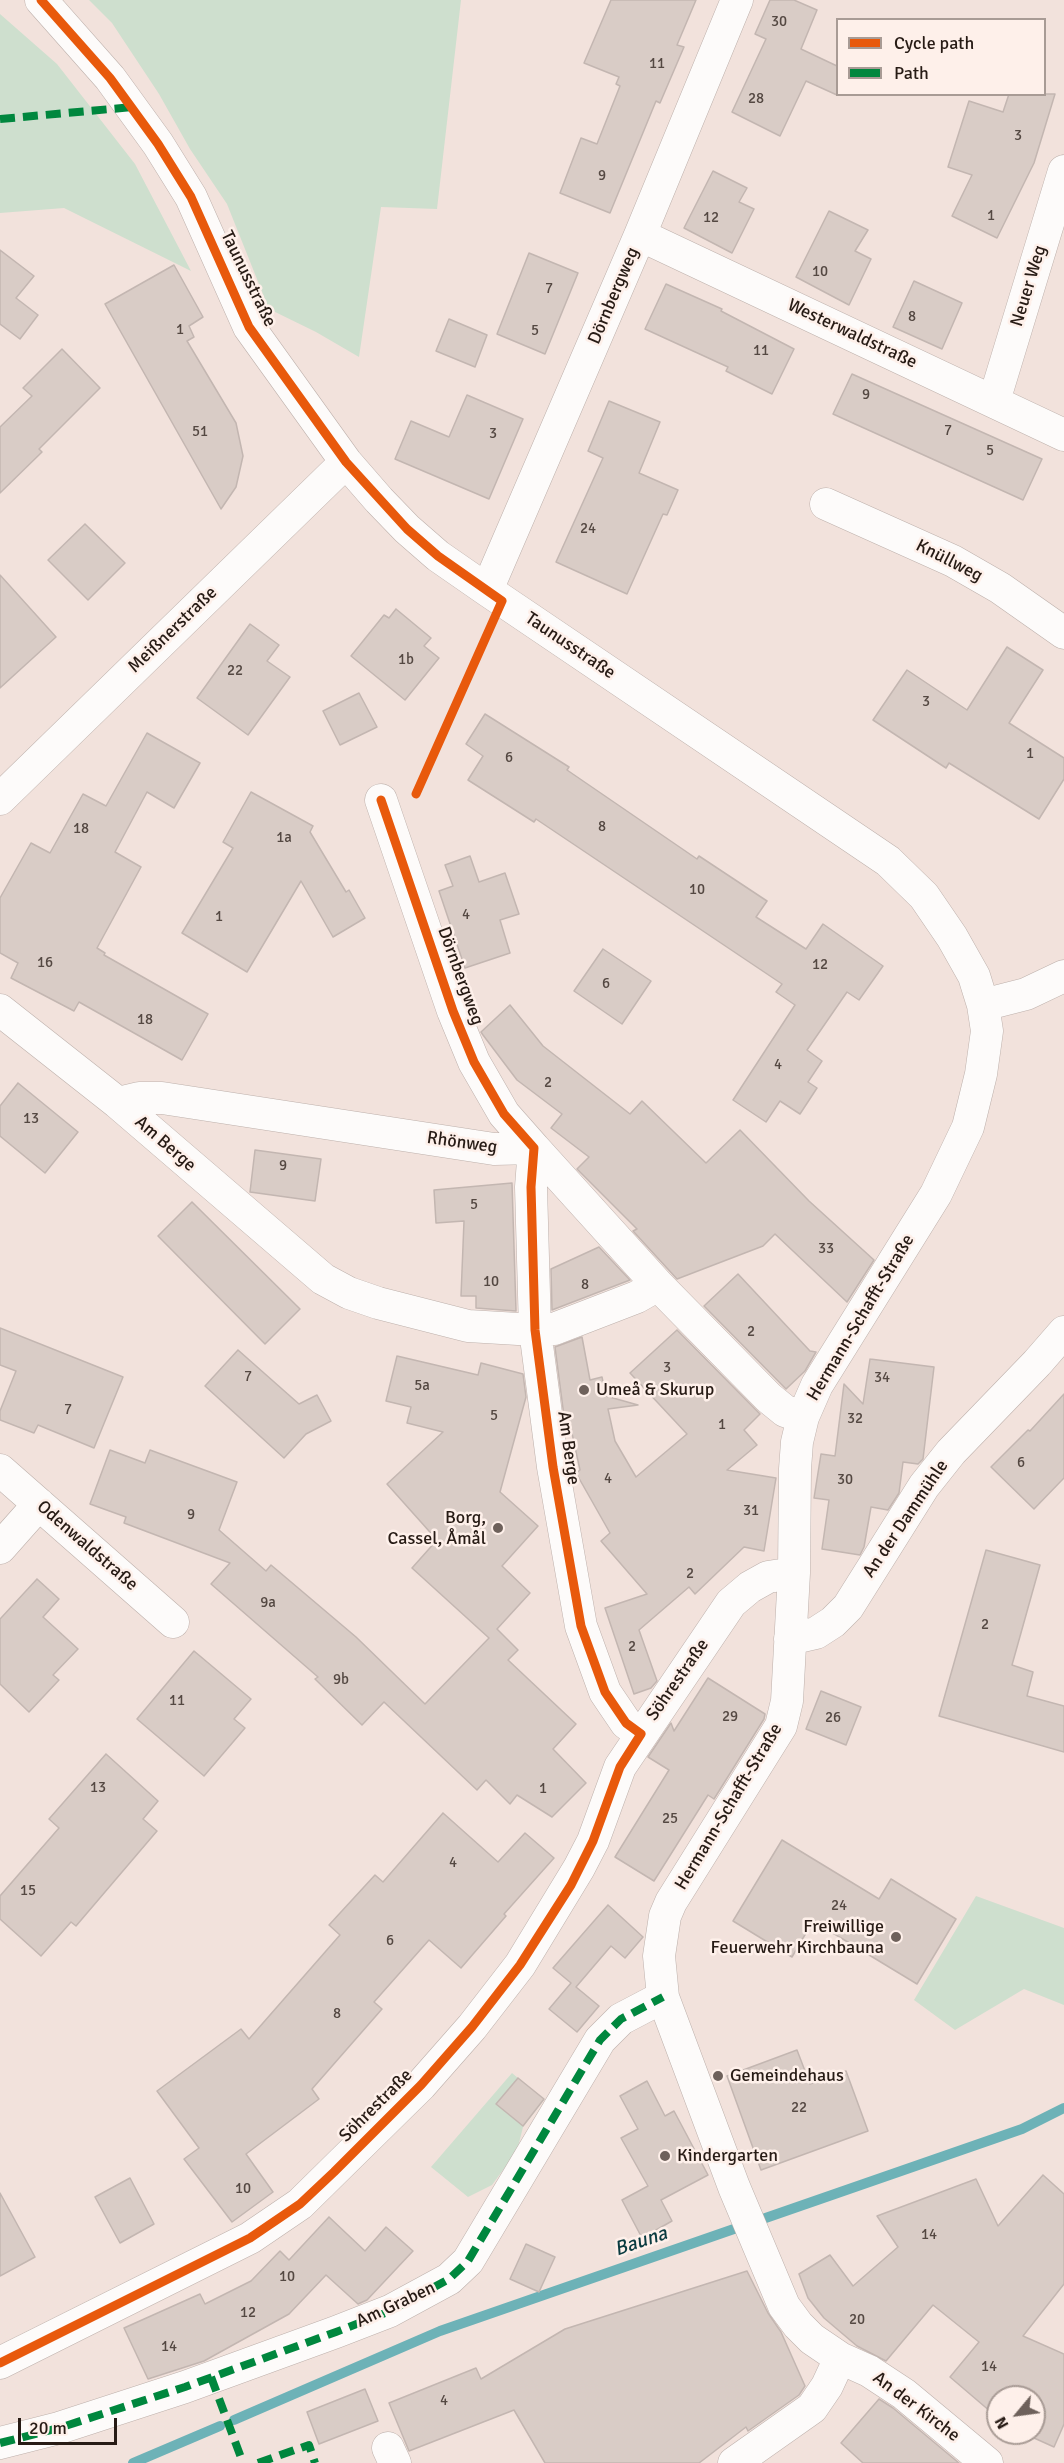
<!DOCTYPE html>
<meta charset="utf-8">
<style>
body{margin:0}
#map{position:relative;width:1064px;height:2463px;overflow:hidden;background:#f2e2dc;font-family:Signika,sans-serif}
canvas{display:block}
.legend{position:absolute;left:836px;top:18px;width:210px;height:78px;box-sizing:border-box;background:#fef0ea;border:2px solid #a89b95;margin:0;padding:8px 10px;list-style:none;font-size:18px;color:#271b15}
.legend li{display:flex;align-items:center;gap:12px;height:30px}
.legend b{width:30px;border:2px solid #a89b95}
.north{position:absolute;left:986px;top:2385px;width:60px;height:60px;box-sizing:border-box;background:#fef0ea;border:2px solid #a89b95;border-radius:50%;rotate:241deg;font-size:16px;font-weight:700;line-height:24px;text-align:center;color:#271b15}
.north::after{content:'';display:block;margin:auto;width:21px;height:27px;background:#6e615b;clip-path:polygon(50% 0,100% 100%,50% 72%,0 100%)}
.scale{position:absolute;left:18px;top:2418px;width:99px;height:27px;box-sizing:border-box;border:3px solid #271b15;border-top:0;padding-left:8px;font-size:18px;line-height:21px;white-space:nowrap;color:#271b15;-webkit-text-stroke:4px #fef0ea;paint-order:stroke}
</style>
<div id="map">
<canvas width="1064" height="2463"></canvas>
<ul class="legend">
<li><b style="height:8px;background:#e8590c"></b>Cycle path</li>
<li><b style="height:8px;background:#00873e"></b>Path</li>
</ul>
<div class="north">N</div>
<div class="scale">20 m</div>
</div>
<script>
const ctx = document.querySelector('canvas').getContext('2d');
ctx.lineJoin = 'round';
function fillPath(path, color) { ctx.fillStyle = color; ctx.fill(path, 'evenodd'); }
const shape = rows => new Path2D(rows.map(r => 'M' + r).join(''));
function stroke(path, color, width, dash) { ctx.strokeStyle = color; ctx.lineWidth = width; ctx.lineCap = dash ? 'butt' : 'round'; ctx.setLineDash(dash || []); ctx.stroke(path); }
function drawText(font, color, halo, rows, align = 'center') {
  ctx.font = font + ' Signika,sans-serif'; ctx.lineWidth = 5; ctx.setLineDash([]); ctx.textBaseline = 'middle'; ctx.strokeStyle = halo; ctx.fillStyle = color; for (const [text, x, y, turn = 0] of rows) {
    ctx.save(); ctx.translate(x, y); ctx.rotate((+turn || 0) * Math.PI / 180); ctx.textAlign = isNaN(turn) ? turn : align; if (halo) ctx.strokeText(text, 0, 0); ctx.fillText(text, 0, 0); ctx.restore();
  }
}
const green = shape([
 [89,0,461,0,437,209,381,207,359,357,316,332,269,309,227,204,190,149,159,94,112,23],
 [0,14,57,64,135,164,191,271,64,208,0,213],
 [976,1896,1064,1928,1064,2005,1024,1989,955,2030,914,2000],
 [512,2073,544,2100,523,2127,517,2151,492,2185,468,2197,431,2167]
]);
const stream = shape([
 [234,2420,440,2331,1022,2129,1064,2108],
 [133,2463,220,2426]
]);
const building = shape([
 [611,0,696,0,677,45,684,47,660,103,656,101,610,213,560,193,581,138,597,144,620,86,616,84,619,77,584,63,611,0],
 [770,0,794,0,817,10,801,49,837,66,837,95,806,81,780,136,732,112,766,39,755,34,770,0],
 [1009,94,1055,94,1034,163,997,238,952,216,972,175,948,167,969,101,1003,112,1009,94],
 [713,171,747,188,739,202,754,209,732,253,684,228,713,171],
 [829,211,868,230,855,251,871,259,849,305,796,277,829,211],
 [0,250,34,276,16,298,38,315,20,339,0,324,0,250],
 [529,253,578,273,545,354,497,334,529,253],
 [174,265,203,317,189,326,194,337,187,341,236,423,243,456,236,487,221,509,105,304,174,265],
 [914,281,962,303,942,349,893,327,914,281],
 [666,284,722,309,721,311,794,349,772,394,726,371,728,367,645,329,666,284],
 [449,319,487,335,475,367,436,351,449,319],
 [62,349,100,388,39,449,42,452,0,493,0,427,32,396,23,388,62,349],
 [852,374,1042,459,1023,500,833,414,852,374],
 [467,395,523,419,489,499,395,459,411,421,449,437,467,395],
 [609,401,660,422,639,473,678,490,667,515,663,514,627,594,556,562,603,458,588,451,609,401],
 [85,524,125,563,88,600,48,560,85,524],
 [0,575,56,637,0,688,0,575],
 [396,609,431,638,424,646,439,658,405,700,351,656,384,615,389,618,396,609],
 [250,624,279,645,267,661,290,677,248,735,197,698,250,624],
 [1007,647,1043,670,1009,723,1064,758,1064,779,1039,819,949,763,946,768,873,720,907,670,967,710,1007,647],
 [359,693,377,727,340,745,323,711,359,693],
 [485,714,569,767,567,770,697,859,699,856,767,901,756,917,806,949,823,924,883,966,859,1000,847,992,807,1050,822,1061,808,1082,817,1088,800,1114,780,1101,766,1122,733,1100,795,1005,776,992,782,984,536,819,534,822,468,780,483,756,466,744,485,714],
 [147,733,200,763,174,808,147,792,115,852,141,867,97,948,105,953,104,955,208,1014,182,1060,79,1002,74,1011,11,978,18,963,0,953,0,898,31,843,50,853,83,794,106,806,147,733],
 [251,792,313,826,310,832,346,892,349,890,365,918,333,937,301,881,247,972,182,933,233,848,223,842,251,792],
 [470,856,479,882,505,873,519,914,500,920,510,953,465,968,439,891,453,886,445,865,470,856],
 [603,949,651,981,622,1024,574,991,603,949],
 [510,1005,543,1046,630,1114,642,1101,706,1163,740,1130,809,1201,874,1260,847,1302,775,1234,763,1246,677,1279,633,1231,637,1229,577,1169,589,1157,551,1128,562,1114,517,1080,483,1035,481,1032,510,1005],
 [18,1083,78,1132,45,1173,0,1136,0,1106,18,1083],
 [255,1150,321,1159,315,1201,250,1192,255,1150],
 [512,1183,516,1311,476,1308,476,1296,461,1296,464,1221,436,1223,434,1190,512,1183],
 [192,1202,300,1309,265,1344,158,1236,192,1202],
 [599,1247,630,1280,552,1310,551,1269,599,1247],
 [738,1274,810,1351,816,1352,805,1371,786,1389,704,1306,738,1274],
 [0,1328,123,1377,94,1448,38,1425,34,1433,0,1420,0,1411,16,1371,0,1365,0,1328],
 [677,1330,760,1414,744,1430,757,1445,727,1470,776,1478,764,1551,744,1547,695,1594,689,1587,639,1630,657,1681,651,1688,634,1694,605,1608,647,1594,601,1541,610,1533,576,1473,580,1470,568,1415,564,1416,555,1347,582,1337,590,1380,602,1377,606,1396,638,1405,608,1409,615,1441,636,1477,687,1434,630,1373,677,1330],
 [238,1350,299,1404,317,1395,331,1421,306,1434,284,1458,205,1386,238,1350],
 [397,1356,478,1375,481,1363,523,1374,526,1397,500,1492,538,1526,502,1566,530,1593,497,1629,518,1650,508,1660,576,1724,553,1749,586,1783,552,1817,517,1795,510,1804,486,1780,477,1790,384,1702,362,1725,315,1679,318,1677,211,1584,230,1563,124,1523,126,1517,90,1504,110,1450,145,1463,150,1450,237,1482,219,1530,266,1571,271,1565,356,1637,425,1704,489,1638,412,1568,437,1540,387,1484,443,1432,407,1423,411,1407,386,1401,397,1356],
 [870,1359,934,1367,923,1459,918,1464,903,1462,899,1493,888,1510,871,1507,864,1547,860,1555,822,1549,829,1500,814,1498,821,1454,835,1456,844,1384,863,1404,870,1359],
 [1064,1394,1064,1478,1034,1509,991,1467,1028,1430,1030,1431,1064,1394],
 [986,1550,1040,1565,1012,1665,1033,1672,1027,1696,1064,1706,1064,1752,939,1716,986,1550],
 [37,1579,59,1599,43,1617,78,1649,53,1675,59,1680,29,1712,0,1684,0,1619,37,1579],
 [194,1651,251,1699,234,1719,245,1728,204,1776,137,1719,194,1651],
 [708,1678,765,1714,764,1719,714,1799,708,1795,654,1881,615,1857,669,1770,648,1757,671,1723,674,1731,708,1678],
 [821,1691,861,1707,846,1745,806,1729,821,1691],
 [106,1754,158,1801,143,1819,157,1831,76,1926,71,1922,41,1956,0,1919,0,1896,59,1828,49,1819,106,1754],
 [443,1813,498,1862,525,1833,554,1858,504,1914,506,1916,461,1968,429,1940,374,2002,382,2009,312,2089,319,2099,246,2154,273,2192,232,2222,184,2159,199,2148,157,2091,241,2029,249,2039,340,1935,329,1925,375,1875,383,1882,443,1813],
 [782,1840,879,1899,891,1879,956,1919,917,1984,813,1921,792,1957,733,1921,782,1840],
 [608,1905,643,1937,625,1958,611,1946,576,1987,599,2006,577,2032,549,2009,571,1983,553,1968,608,1905],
 [797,2050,810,2084,846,2071,868,2131,761,2170,727,2076,797,2050],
 [518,2078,544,2099,523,2126,496,2104,518,2078],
 [647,2081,665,2116,674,2111,708,2175,661,2200,672,2221,642,2238,622,2200,648,2186,621,2138,638,2129,620,2096,647,2081],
 [1043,2175,1064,2194,1064,2284,1023,2336,1064,2354,1064,2424,1054,2447,1023,2433,1034,2433,1034,2397,998,2397,998,2418,950,2377,979,2342,933,2305,886,2361,857,2346,824,2318,808,2298,799,2274,830,2255,853,2286,898,2247,877,2216,976,2179,998,2226,1043,2175],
 [130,2178,154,2224,120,2243,95,2197,130,2178],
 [0,2193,35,2257,0,2276,0,2193],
 [329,2217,365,2251,386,2227,413,2251,367,2300,358,2304,326,2275,289,2314,204,2361,148,2379,124,2328,200,2294,205,2304,251,2281,280,2251,289,2260,329,2217],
 [526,2244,555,2257,539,2292,510,2279,526,2244],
 [747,2271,768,2313,781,2332,805,2386,799,2395,748,2431,746,2427,699,2463,545,2463,514,2410,409,2451,389,2403,476,2368,481,2379,565,2329,747,2271],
 [365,2389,378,2421,319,2444,307,2412,365,2389],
 [879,2399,893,2408,959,2463,863,2463,841,2443,879,2399]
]);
const minor = shape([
 [41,0,110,78,158,144,191,197,249,327,346,462,379,500,407,529,438,556,487,590,888,861,924,896,952,937,974,976,983,1005,987,1031,981,1074,968,1127,936,1194,817,1385,803,1417,797,1442,795,1469,794,1573,787,1701,781,1726,671,1902,665,1916,659,1956,663,1997,734,2187,784,2306,798,2325,812,2339,840,2358,869,2371,904,2394,987,2463],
 [640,235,1064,435],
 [994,401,1064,171],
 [826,504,953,561,1000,588,1064,633],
 [487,590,640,235,737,0],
 [0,799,346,462],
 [381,800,453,1011,474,1062,504,1114,534,1148,531,1187,535,1330,553,1467,581,1626,605,1692,626,1723,641,1734],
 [983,1005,1026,994,1064,976],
 [0,1010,118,1103,323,1279,349,1293,378,1303,468,1326,535,1330,554,1329,637,1297,658,1285],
 [118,1103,139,1098,162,1098,494,1149,534,1148,658,1285,769,1398,785,1411,803,1417],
 [0,1470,173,1622],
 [0,1548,39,1504],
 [790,1639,816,1633,833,1622,848,1607,924,1486,951,1452,1037,1363,1064,1332],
 [0,2363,250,2238,300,2204,421,2085,472,2027,520,1965,579,1868,593,1841,620,1767,731,1603,750,1587,768,1577,794,1573],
 [0,2443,59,2428,185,2387,336,2332,390,2311,449,2279,468,2261,600,2040,621,2019,663,1997],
 [388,2448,395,2463],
 [734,2463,812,2408,827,2386,840,2358]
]);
const quiet = shape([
 [0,119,133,107],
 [211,2377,243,2463],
 [0,2443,59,2428,185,2387,336,2332,390,2311,449,2279,468,2261,600,2040,621,2019,663,1997],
 [258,2463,309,2445,315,2463]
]);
const cycleway = shape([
 [41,0,110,78,158,144,191,197,249,327,346,462,407,529,438,556,502,601,416,794],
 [0,2363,250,2238,300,2204,334,2172,421,2085,472,2027,520,1965,571,1885,593,1841,620,1767,641,1734,626,1723,605,1692,581,1626,553,1467,535,1330,531,1187,534,1148,504,1114,474,1062,453,1011,381,800]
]);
const markers = [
 [584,1390,6,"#6e615b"],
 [498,1528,6,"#6e615b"],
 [896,1937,6,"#6e615b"],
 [718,2076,6,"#6e615b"],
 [665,2156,6,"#6e615b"]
];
const numberNames = [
 ["30",779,22],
 ["11",657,64],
 ["28",756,99],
 ["3",1018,136],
 ["9",602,176],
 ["1",991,216],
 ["12",711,218],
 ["10",820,272],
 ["7",549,289],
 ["8",912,317],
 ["1",180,330],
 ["5",535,331],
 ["11",761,351],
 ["9",866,395],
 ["7",948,431],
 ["51",200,432],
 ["3",493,434],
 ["5",990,451],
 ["24",588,529],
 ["1b",406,660],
 ["22",235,671],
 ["3",926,702],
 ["1",1030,754],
 ["6",509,758],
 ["8",602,827],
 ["18",81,829],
 ["1a",284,838],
 ["10",697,890],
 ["4",466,915],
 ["1",219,917],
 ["16",45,963],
 ["12",820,965],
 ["6",606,984],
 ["18",145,1020],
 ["4",778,1065],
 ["2",548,1083],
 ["13",31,1119],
 ["9",283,1166],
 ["5",474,1205],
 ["33",826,1249],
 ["10",491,1282],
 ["8",585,1285],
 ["2",751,1332],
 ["3",667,1368],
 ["7",248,1377],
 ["34",882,1378],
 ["5a",422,1386],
 ["7",68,1410],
 ["5",494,1416],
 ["32",855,1419],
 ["1",722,1425],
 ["6",1021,1463],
 ["4",608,1479],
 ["30",845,1480],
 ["31",751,1511],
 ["9",191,1515],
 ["2",690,1574],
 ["9a",268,1603],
 ["2",985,1625],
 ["2",632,1647],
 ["9b",341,1680],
 ["11",177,1701],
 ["29",730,1717],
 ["26",833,1718],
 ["13",98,1788],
 ["1",543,1789],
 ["25",670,1819],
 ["4",453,1863],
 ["15",28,1891],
 ["24",839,1906],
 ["6",390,1941],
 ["8",337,2014],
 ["22",799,2108],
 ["10",243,2189],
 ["14",929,2235],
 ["10",287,2277],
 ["12",248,2313],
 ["20",857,2320],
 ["14",169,2347],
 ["14",989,2367],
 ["4",444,2401]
];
const streetNames = [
 ["Taunusstraße",248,279,64],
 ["Neuer Weg",1029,286,-73],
 ["Dörnbergweg",614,296,-67],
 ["Westerwaldstraße",852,334,25],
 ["Knüllweg",949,561,27],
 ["Meißnerstraße",173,630,-44],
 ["Taunusstraße",570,646,34],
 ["Dörnbergweg",460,976,70],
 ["Rhönweg",462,1143,8],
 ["Am Berge",165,1144,41],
 ["Hermann-Schafft-Straße",861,1318,-59],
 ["Am Berge",568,1448,82],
 ["An der Dammühle",906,1519,-56],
 ["Odenwaldstraße",87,1546,41],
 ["Söhrestraße",678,1680,-55],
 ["Hermann-Schafft-Straße",729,1807,-59],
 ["Söhrestraße",376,2106,-45],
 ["Am Graben",396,2305,-25],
 ["An der Kirche",916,2407,37]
];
const poiNames = [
 ["Umeå & Skurup",596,1390],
 ["Borg,",486,1518,"right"],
 ["Cassel, Åmål",486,1539,"right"],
 ["Freiwillige",884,1927,"right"],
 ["Feuerwehr Kirchbauna",884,1948,"right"],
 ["Gemeindehaus",730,2076],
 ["Kindergarten",677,2156]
];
const waterNames = [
 ["Bauna",641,2242,-19]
];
fillPath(green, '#cedfce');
stroke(stream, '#6db2b7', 10);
fillPath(building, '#d9ccc6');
stroke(building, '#c3b6b1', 1.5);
stroke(minor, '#bdb0ab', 33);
stroke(minor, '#fdfbfa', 32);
stroke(quiet, '#00873e', 8, [15, 8]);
stroke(cycleway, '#e8590c', 9);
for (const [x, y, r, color] of markers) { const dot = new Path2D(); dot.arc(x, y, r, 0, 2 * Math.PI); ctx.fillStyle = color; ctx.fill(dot); stroke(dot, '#fef0ea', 2); }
drawText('15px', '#544842', null, numberNames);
drawText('18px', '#271b15', '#fef0ea', streetNames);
drawText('18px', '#271b15', '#fef0ea', poiNames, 'left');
drawText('italic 20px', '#0a3b40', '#fef0ea', waterNames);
</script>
